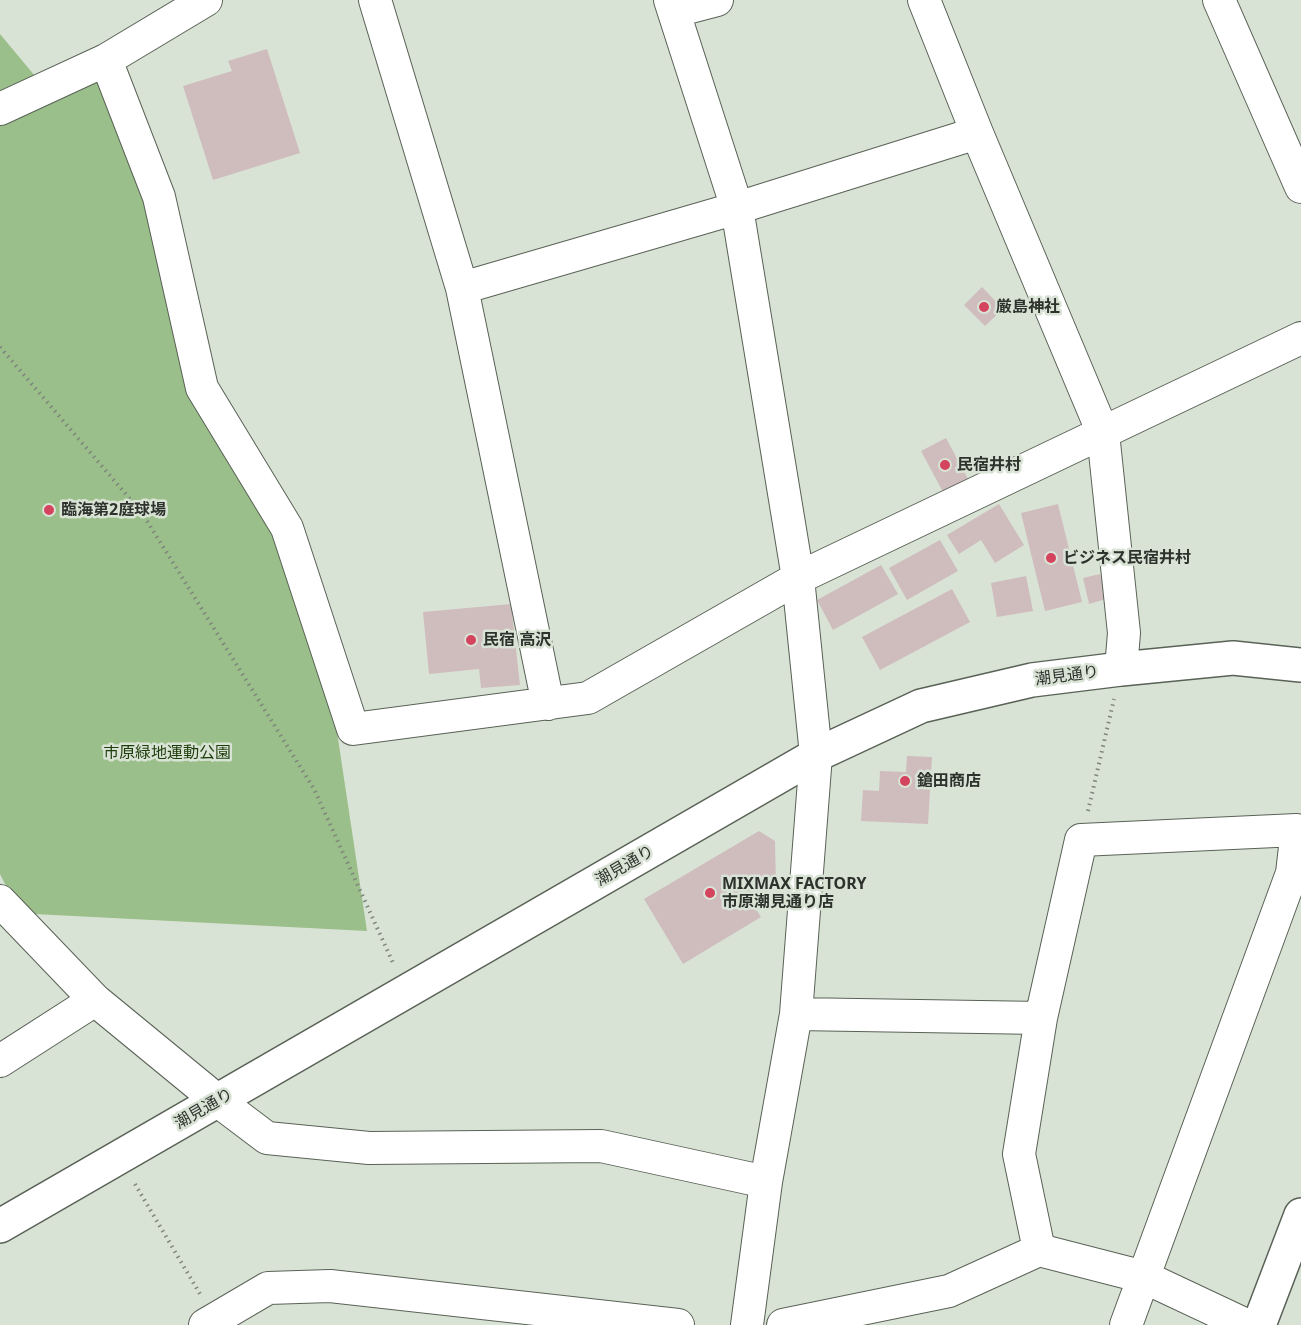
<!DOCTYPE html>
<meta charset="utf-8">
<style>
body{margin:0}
canvas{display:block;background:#d9e3d5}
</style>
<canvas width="1301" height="1325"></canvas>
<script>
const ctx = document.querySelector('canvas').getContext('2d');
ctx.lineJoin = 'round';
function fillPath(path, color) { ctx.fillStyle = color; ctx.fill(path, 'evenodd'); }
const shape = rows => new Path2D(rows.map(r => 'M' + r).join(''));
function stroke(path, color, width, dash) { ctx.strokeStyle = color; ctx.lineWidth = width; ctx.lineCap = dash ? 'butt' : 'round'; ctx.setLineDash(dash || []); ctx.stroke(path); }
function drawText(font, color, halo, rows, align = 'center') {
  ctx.font = font + ' "Noto Sans","Noto Sans JP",sans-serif'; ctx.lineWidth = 5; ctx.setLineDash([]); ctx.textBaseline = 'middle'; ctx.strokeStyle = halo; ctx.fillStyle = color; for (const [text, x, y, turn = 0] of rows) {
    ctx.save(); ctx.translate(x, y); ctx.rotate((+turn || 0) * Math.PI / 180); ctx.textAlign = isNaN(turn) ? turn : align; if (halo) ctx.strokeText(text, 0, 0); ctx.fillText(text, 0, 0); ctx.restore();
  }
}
const green = shape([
 [0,34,55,100,97,81,144,201,187,393,272,534,337,732,367,931,34,914,5,884,0,874]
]);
const building = shape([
 [267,49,300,153,213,180,183,86,232,71,228,61],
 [982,287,1003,309,985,326,964,305],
 [946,438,968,479,943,492,921,451],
 [999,504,1024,545,995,563,981,540,959,554,947,535],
 [1058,504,1082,602,1045,611,1021,513],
 [940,540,958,571,907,600,889,568],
 [881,565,898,594,833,630,817,600],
 [1100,574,1106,599,1089,604,1083,578],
 [1026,576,1033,611,997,617,991,583],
 [952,589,970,622,880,670,862,637],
 [511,604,520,685,481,688,479,669,429,674,423,612],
 [907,756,932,757,928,824,861,821,863,790,879,791,880,771,906,772],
 [759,831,775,841,776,887,751,901,761,917,683,964,644,899]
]);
const path = shape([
 [0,347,142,513,314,789,394,965],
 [1088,811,1114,699],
 [135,1184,200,1294]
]);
const minor = shape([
 [375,0,462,288,548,704],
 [670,0,737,208,798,578,816,755,796,1014,766,1182,747,1325],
 [924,0,977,133,1103,433,1124,633,1121,669],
 [1219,0,1301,187],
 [675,11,717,0],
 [106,60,159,197,202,388,287,528,353,729,588,698,798,578,1301,338],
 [0,109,106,60,206,0],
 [462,288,737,208,977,133],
 [0,901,95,1000,218,1101,267,1138,369,1148,601,1146,766,1182],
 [796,1014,1041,1018],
 [0,1061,95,1000],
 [1039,1250,1019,1154,1041,1018,1081,840,1297,830,1292,873,1126,1325],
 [205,1325,268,1288,330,1286,678,1325],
 [783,1325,949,1291,1039,1250,1144,1277,1246,1325]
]);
const tertiary = shape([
 [0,1226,816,755,921,706,1032,680,1121,669,1233,658,1301,665],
 [1259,1325,1301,1215]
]);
const markers = [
 [984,307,6,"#d5445e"],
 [945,465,6,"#d5445e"],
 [49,510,6,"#d5445e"],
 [1051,558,6,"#d5445e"],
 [471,640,6,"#d5445e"],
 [905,781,6,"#d5445e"],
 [710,893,6,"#d5445e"]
];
const poiNames = [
 ["厳島神社",996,307],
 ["民宿井村",957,465],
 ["臨海第2庭球場",61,510],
 ["ビジネス民宿井村",1063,558],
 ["民宿 高沢",483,640],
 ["鎗田商店",917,781],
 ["MIXMAX FACTORY",722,884],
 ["市原潮見通り店",722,902]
];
const streetNames = [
 ["潮見通り",1067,676,-7],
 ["潮見通り",625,866,-30],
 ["潮見通り",204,1109,-30]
];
const parkNames = [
 ["市原緑地運動公園",167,753]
];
fillPath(green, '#9abf8a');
fillPath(building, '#cfbcbd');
stroke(minor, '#596256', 34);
stroke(tertiary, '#596256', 36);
stroke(path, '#7f867c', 4, [1.5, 4.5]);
stroke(minor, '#fff', 32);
stroke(tertiary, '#fff', 33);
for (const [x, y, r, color] of markers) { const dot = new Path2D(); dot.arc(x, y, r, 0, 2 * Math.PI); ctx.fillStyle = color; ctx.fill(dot); stroke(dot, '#d9e3d5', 2); }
drawText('bold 16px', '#2e322c', '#d9e3d5', poiNames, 'left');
drawText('16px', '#2e322c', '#d9e3d5', streetNames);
drawText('16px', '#1d3d0a', '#d9e3d5', parkNames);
</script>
